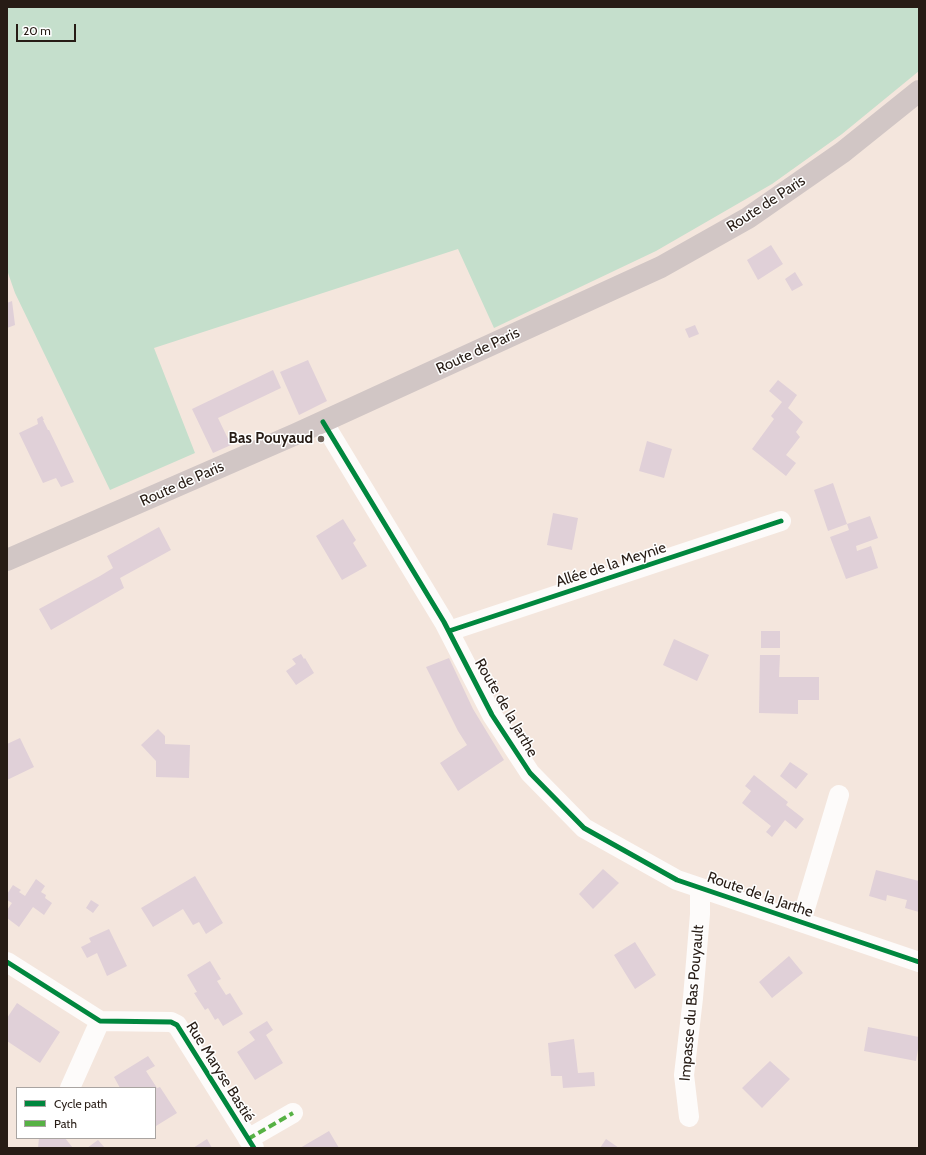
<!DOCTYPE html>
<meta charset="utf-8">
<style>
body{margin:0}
#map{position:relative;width:926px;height:1155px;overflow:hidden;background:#f4e6dd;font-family:Cabin,sans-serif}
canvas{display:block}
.frame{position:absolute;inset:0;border:8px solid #271c15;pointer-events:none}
.legend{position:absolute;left:16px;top:1087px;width:140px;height:52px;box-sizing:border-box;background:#fff;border:1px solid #a9a4a1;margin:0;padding:5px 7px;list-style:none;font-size:12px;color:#271c15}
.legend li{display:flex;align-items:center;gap:8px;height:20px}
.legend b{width:20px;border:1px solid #a9a4a1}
.scale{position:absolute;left:16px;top:24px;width:60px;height:18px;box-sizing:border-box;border:2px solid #271c15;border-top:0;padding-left:5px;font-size:12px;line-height:14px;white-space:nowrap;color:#271c15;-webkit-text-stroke:3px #fff;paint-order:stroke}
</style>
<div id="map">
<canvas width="926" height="1155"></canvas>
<div class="frame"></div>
<ul class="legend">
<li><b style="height:5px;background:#00873e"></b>Cycle path</li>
<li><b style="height:5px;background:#56b144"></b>Path</li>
</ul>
<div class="scale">20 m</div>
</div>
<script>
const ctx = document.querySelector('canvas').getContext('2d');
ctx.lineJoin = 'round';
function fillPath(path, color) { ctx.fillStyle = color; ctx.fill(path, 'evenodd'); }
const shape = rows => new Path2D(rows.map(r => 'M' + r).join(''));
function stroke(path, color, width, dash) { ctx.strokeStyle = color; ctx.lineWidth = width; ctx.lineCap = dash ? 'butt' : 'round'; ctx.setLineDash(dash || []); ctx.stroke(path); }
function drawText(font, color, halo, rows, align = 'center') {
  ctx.font = font + ' Cabin,sans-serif'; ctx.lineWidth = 3; ctx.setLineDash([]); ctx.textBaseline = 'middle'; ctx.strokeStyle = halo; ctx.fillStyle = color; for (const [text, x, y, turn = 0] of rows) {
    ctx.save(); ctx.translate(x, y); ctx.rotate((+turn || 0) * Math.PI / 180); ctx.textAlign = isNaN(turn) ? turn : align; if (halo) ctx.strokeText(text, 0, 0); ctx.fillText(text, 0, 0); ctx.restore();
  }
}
const green = shape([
 [7,7,919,7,919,71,842,134,772,184,656,251,494,328,458,249,154,348,195,453,110,490,15,293,7,270]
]);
const building = shape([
 [771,245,783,264,758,280,747,260],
 [795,272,803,285,792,291,785,279],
 [12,301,15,325,7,328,7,303],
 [695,325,699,334,689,338,685,329],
 [308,360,327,401,299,415,280,372],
 [273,370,281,388,218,418,231,445,213,453,192,409],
 [778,380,797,395,788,408,803,422,796,432,800,437,786,455,796,463,786,476,752,449,774,419,771,416,782,402,769,391],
 [42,416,44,420,43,420,48,430,49,430,74,482,61,487,56,478,43,483,19,433,38,424,37,419],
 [647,441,672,449,664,478,639,471],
 [833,483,847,524,870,516,878,538,856,546,857,551,871,546,878,568,846,579,830,537,849,530,847,524,828,531,814,490],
 [553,513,578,518,572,550,547,545],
 [343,519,356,540,353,543,367,566,342,580,316,536],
 [159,527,171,550,120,578,124,588,51,630,39,609,100,576,113,568,107,556],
 [761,631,780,631,780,648,761,648],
 [674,639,709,655,697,681,663,665],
 [301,654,304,659,305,658,314,673,296,685,286,671,296,664,292,659],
 [760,655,780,655,779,677,819,677,819,700,798,700,798,714,759,713],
 [449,658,473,709,504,760,458,791,440,763,467,745,458,731,426,667],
 [158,729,165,736,165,744,190,745,189,778,156,777,156,761,141,745],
 [20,738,34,767,7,780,7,744],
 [790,762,808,774,796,789,780,776],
 [754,775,788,802,786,805,804,819,796,829,785,820,772,837,766,832,771,826,742,803,751,791,745,786],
 [603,869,619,883,593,909,579,894],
 [876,870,919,881,919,912,905,908,907,900,887,895,886,901,869,896],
 [195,876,223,923,206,934,199,922,193,925,183,909,153,927,141,908],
 [36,879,45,886,41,892,46,895,45,898,52,903,44,915,33,907,19,927,7,918,7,910,12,903,7,900,7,894,13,885,21,890,19,892,25,896],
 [91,900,99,905,93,913,86,908],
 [109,929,127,966,107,976,97,953,87,958,81,947,91,942,89,938],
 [635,942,656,975,635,989,614,955],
 [789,956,803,973,772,998,759,982],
 [210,961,221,979,217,981,226,995,230,993,243,1014,223,1026,218,1018,215,1020,208,1008,205,1010,194,993,197,992,187,975],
 [17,1003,60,1032,40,1063,7,1041,7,1018],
 [267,1021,273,1030,266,1035,283,1063,255,1080,237,1052,255,1040,249,1032],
 [868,1027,919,1037,919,1043,916,1061,864,1051],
 [574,1039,578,1073,594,1072,595,1086,563,1088,562,1076,551,1076,548,1043],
 [148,1056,155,1066,146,1071,157,1088,160,1087,177,1113,156,1126,155,1125,155,1088,120,1088,114,1077],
 [770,1061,790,1079,762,1108,742,1088],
 [329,1131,339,1148,300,1148],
 [39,1138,65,1138,73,1148,38,1148],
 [207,1139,212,1148,193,1148],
 [606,1139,619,1148,600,1148],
 [98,1140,105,1148,87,1148]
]);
const minor = shape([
 [323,422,444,622,492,715,530,773,584,828,677,880,919,962],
 [449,631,781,521],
 [801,922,839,795],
 [7,962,100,1021,171,1022,177,1025,254,1148],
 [70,1088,100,1021],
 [689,1117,684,1075,693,998,700,914,700,888],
 [248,1139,293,1113]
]);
const major = shape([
 [7,560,296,434,661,267,748,218,843,152,919,91]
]);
const quiet = shape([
 [248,1139,293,1113]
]);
const cycleway = shape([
 [323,422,444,622,492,715,530,773,584,828,677,880,919,962],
 [449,631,781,521],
 [7,962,100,1021,171,1022,177,1025,254,1148]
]);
const markers = [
 [321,439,4,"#6f635b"]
];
const streetNames = [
 ["Route de Paris",766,204,-33],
 ["Route de Paris",478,351,-25],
 ["Route de Paris",182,484,-24],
 ["Allée de la Meynie",611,565,-18],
 ["Route de la Jarthe",506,708,60],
 ["Route de la Jarthe",760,895,19],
 ["Impasse du Bas Pouyault",692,1003,-85],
 ["Rue Maryse Bastié",220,1072,58]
];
const poiNames = [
 ["Bas Pouyaud",313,439]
];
fillPath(green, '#c5dfcc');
fillPath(building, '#e0d0d8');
stroke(minor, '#fdfbfa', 20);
stroke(major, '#d1c6c5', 22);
stroke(quiet, '#56b144', 4, [8, 4]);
stroke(cycleway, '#00873e', 5);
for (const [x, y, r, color] of markers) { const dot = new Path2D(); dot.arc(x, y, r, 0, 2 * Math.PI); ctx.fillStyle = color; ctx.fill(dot); stroke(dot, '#fff', 1.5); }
drawText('15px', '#271c15', '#fff', streetNames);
drawText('bold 15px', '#271c15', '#fff', poiNames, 'right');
</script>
